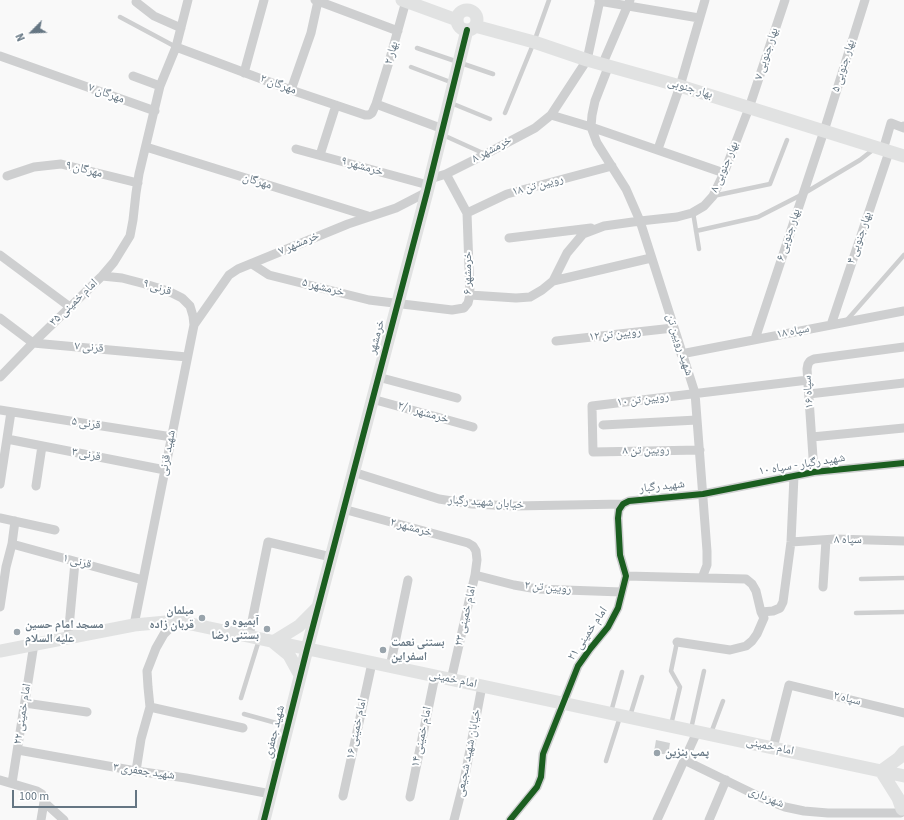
<!DOCTYPE html>
<meta charset="utf-8">
<style>
body{margin:0}
#map{position:relative;width:904px;height:820px;overflow:hidden;background:#f9f9f9;font-family:"Source Sans 3",sans-serif}
canvas{display:block}
.north{position:absolute;left:12px;top:12px;width:40px;height:40px;-webkit-text-stroke:3px #fff;paint-order:stroke;rotate:246deg;font-size:11px;font-weight:700;line-height:16px;text-align:center;color:#657683}
.north::after{content:'';display:block;margin:auto;width:14px;height:18px;background:#657683;clip-path:polygon(50% 0,100% 100%,50% 72%,0 100%)}
.scale{position:absolute;left:12px;top:790px;width:125px;height:18px;box-sizing:border-box;border:2px solid #657683;border-top:0;padding-left:5px;font-size:12px;line-height:14px;white-space:nowrap;color:#657683;-webkit-text-stroke:3px #fff;paint-order:stroke}
</style>
<div id="map">
<canvas width="904" height="820"></canvas>
<div class="north">N</div>
<div class="scale">100 m</div>
</div>
<script>
const ctx = document.querySelector('canvas').getContext('2d');
ctx.lineJoin = 'round';
function fillPath(path, color) { ctx.fillStyle = color; ctx.fill(path, 'evenodd'); }
const shape = rows => new Path2D(rows.map(r => 'M' + r).join(''));
function stroke(path, color, width, dash) { ctx.strokeStyle = color; ctx.lineWidth = width; ctx.lineCap = dash ? 'butt' : 'round'; ctx.setLineDash(dash || []); ctx.stroke(path); }
function drawText(font, color, halo, rows, align = 'center') {
  ctx.font = font + ' "Source Sans 3","Noto Naskh Arabic",sans-serif'; ctx.lineWidth = 4; ctx.setLineDash([]); ctx.textBaseline = 'middle'; ctx.strokeStyle = halo; ctx.fillStyle = color; for (const [text, x, y, turn = 0] of rows) {
    ctx.save(); ctx.translate(x, y); ctx.rotate((+turn || 0) * Math.PI / 180); ctx.textAlign = isNaN(turn) ? turn : align; if (halo) ctx.strokeText(text, 0, 0); ctx.fillText(text, 0, 0); ctx.restore();
  }
}
const shadow = shape([
 [669,743,668,755,655,752]
]);
const building = shape([
 [656,740,670,743,668,755,654,752]
]);
const lane = shape([
 [120,17,176,47],
 [417,48,493,74],
 [411,67,453,83],
 [451,103,490,119],
 [505,113,534,42,549,0],
 [443,135,485,154],
 [713,196,770,184,787,140],
 [693,212,699,249],
 [696,231,758,217,803,194,860,160,874,149],
 [847,320,904,255],
 [861,579,904,578],
 [856,613,904,612],
 [241,698,259,640],
 [611,712,622,672],
 [244,714,287,726],
 [630,716,642,677],
 [671,725,680,687,671,671,677,642],
 [691,729,704,671],
 [711,733,723,701],
 [606,761,620,717]
]);
const street = shape([
 [318,1,398,31],
 [599,1,699,18],
 [136,2,154,16,181,28],
 [176,47,291,90,365,115,369,115,372,113,376,104,389,62,406,1],
 [0,56,155,111],
 [603,63,630,0],
 [609,65,595,101,592,115,591,127,597,143,626,189,640,221,695,393,707,551,707,565,702,578],
 [244,73,264,0],
 [133,76,160,86],
 [291,90,311,33,318,1,315,0],
 [376,104,443,129],
 [551,115,591,127,724,173],
 [146,147,368,216],
 [296,149,428,185],
 [658,149,680,86,705,0],
 [883,150,891,123,904,128,904,126],
 [320,155,336,105],
 [7,176,34,167,61,164,138,183],
 [430,179,446,174,482,156,535,128,551,115,587,60,600,0],
 [467,213,507,194,612,166],
 [509,238,591,228],
 [0,255,70,307],
 [252,264,269,275,369,300,452,310,464,308,468,303,470,295,467,213,446,174],
 [102,276,122,278,145,284,168,291,182,298,190,306,193,316,194,325,134,625],
 [553,281,651,258],
 [470,295,516,298,530,297,542,290,553,281,567,253,583,234,604,226,640,221,677,217,692,213,704,206,713,196,724,173,749,108,785,0],
 [0,318,33,343,187,357],
 [194,325,229,275,238,269,348,224,396,208,427,192],
 [831,325,889,152],
 [755,339,824,131,865,0],
 [556,341,673,328],
 [681,354,904,311],
 [0,377,33,343,102,276,114,262,130,236,133,220,136,193,139,174,160,86,176,47,188,0],
 [378,377,457,398],
 [809,394,904,383],
 [372,399,473,427],
 [0,410,172,437],
 [603,425,697,420],
 [812,437,904,428],
 [7,439,165,470],
 [700,450,593,452,592,406,808,380],
 [353,472,439,499,472,504,514,506,623,504],
 [814,472,807,369,808,364,810,361,814,359,904,347],
 [0,484,11,412],
 [36,486,42,446],
 [343,509,468,543,473,546,476,551,477,560,475,575,451,680],
 [0,518,55,530],
 [791,542,835,539,904,541],
 [12,544,143,580],
 [475,575,514,585,537,589,622,592],
 [626,576,746,579,752,584,756,591,761,612,764,618,757,634,752,641,746,646,730,650,677,642],
 [823,587,826,540],
 [0,607,6,567,12,544,15,521],
 [761,612,773,611,780,608,783,602,791,542,794,476],
 [249,636,268,542,331,557],
 [68,638,75,562],
 [390,667,408,580],
 [25,703,87,712],
 [150,707,243,728],
 [773,748,789,685,904,713],
 [18,750,136,771,186,778,271,794],
 [684,760,762,798,785,807,804,811,828,813,901,813],
 [136,771,141,739,150,707,148,687,147,671,156,648,164,634,177,621],
 [0,780,37,791,42,794,44,802,41,820],
 [12,783,34,644],
 [343,796,372,663],
 [410,797,435,676],
 [44,802,64,820],
 [454,820,464,781,482,686],
 [510,820,537,787,541,777,543,754,578,666,590,649,608,627,618,608,626,576,620,555,618,518,619,510,623,504,629,501,703,494,814,472,904,463],
 [657,820,697,732],
 [709,820,726,780]
]);
const secondary = shape([
 [402,0,457,20],
 '457 20a10 10 0 1 1 20 0a10 10 0 1 1-20 0Z',
 [475,26,534,42,587,60,680,86,904,156],
 [0,651,134,625,177,621,904,776],
 [300,675,289,655,273,642,299,626,317,608],
 [902,809,898,798,881,771,899,758,904,752],
 [264,820,307,649,427,192,467,30]
]);
const cycleway = shape([
 [264,820,307,649,427,192,467,30],
 [510,820,537,787,541,777,543,754,578,666,590,649,608,627,618,608,626,576,620,555,618,518,619,510,623,504,629,501,703,494,814,472,904,463]
]);
const markers = [
 [202,618,4,"#99a4ac"],
 [267,629,4,"#99a4ac"],
 [17,632,4,"#99a4ac"],
 [383,650,4,"#99a4ac"],
 [657,753,4,"#99a4ac"]
];
const streetNames = [
 ["بهار ۲",392,53,-74],
 ["بهار جنوبی ۷",767,54,-72],
 ["بهار جنوبی ۵",844,66,-73],
 ["مهرگان ۲",278,85,20],
 ["بهار جنوبی",690,89,17],
 ["مهرگان ۷",106,94,20],
 ["خرمشهر ۸",492,150,-28],
 ["خرمشهر ۹",362,167,16],
 ["بهار جنوبی ۸",725,167,-67],
 ["مهرگان ۹",84,170,14],
 ["مهرگان",257,182,17],
 ["رویین تن ۱۸",538,186,-15],
 ["بهار جنوبی ۶",789,235,-72],
 ["بهار جنوبی ۴",860,238,-71],
 ["خرمشهر ۷",299,244,-23],
 ["خرمشهر ۶",468,273,-90],
 ["قرنی ۹",157,288,19],
 ["خرمشهر ۵",323,288,14],
 ["امام خمینی ۳۵",74,303,-44],
 ["سپاه ۱۸",793,332,-11],
 ["رویین تن ۱۲",615,335,-6],
 ["خرمشهر",377,337,-75],
 ["شهید رویین تن",679,345,72],
 ["قرنی ۷",89,348,5],
 ["سپاه ۱۶",809,392,-94],
 ["رویین تن ۱۰",643,400,-7],
 ["خرمشهر ۲/۱",423,413,16],
 ["قرنی ۵",86,424,9],
 ["رویین تن ۸",646,451,-1],
 ["شهید قرنی",168,453,-79],
 ["قرنی ۳",86,455,11],
 ["شهید رگبار - سپاه ۱۰",802,465,-9],
 ["شهید رگبار",662,487,-6],
 ["خیابان شهید رگبار",486,503,4],
 ["خرمشهر ۲",411,528,15],
 ["سپاه ۸",848,540],
 ["قرنی ۱",77,562,15],
 ["رویین تن ۲",548,588,5],
 ["امام خمینی ۲۳",466,616,-77],
 ["امام خمینی ۲۱",588,634,-56],
 ["امام خمینی",453,680,12],
 ["سپاه ۲",847,699,14],
 ["امام خمینی ۲۲",23,714,-81],
 ["امام خمینی ۱۶",357,729,-78],
 ["شهید جعفری",275,732,-76],
 ["امام خمینی ۱۴",422,737,-78],
 ["امام خمینی",770,747,12],
 ["خیابان شهید شجیعی",469,753,-79],
 ["شهید جعفری ۳",144,772,8],
 ["شهرداری",766,798,22]
];
const poiNames = [
 ["مبلمان",194,611,"right"],
 ["قربان زاده",194,625,"right"],
 ["آبمیوه و",259,622,"right"],
 ["بستنی رضا",259,636,"right"],
 ["مسجد امام حسین",25,625],
 ["علیه السلام",25,639],
 ["بستنی نعمت",391,643],
 ["اسفراین",391,657],
 ["پمپ بنزین",665,753]
];
fillPath(shadow, '#0003');
fillPath(building, '#d0d2d3');
stroke(lane, '#cecfd0', 4.5);
stroke(street, '#cecfd0', 9);
stroke(secondary, '#e1e2e2', 13);
stroke(cycleway, '#1b5e20', 6);
for (const [x, y, r, color] of markers) { const dot = new Path2D(); dot.arc(x, y, r, 0, 2 * Math.PI); ctx.fillStyle = color; ctx.fill(dot); stroke(dot, '#fff', 1.5); }
drawText('12px', '#657683', '#fff', streetNames);
drawText('bold 12px', '#657683', '#fff', poiNames, 'left');
</script>
